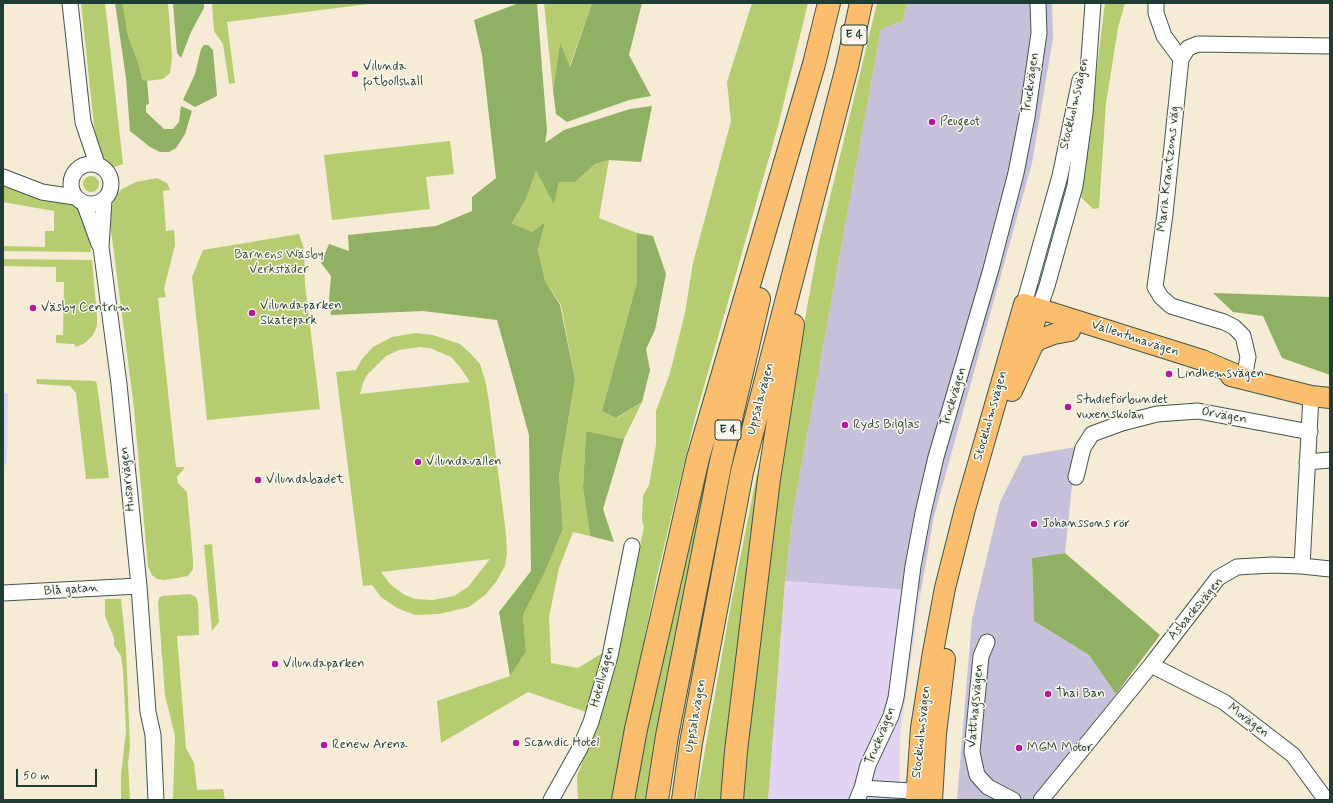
<!DOCTYPE html>
<meta charset="utf-8">
<style>
body{margin:0}
#map{position:relative;width:1333px;height:803px;overflow:hidden;background:#f6ebd5;font-family:Mynerve,sans-serif}
canvas{display:block}
.frame{position:absolute;inset:0;border:4px solid #1f3d34;pointer-events:none}
.scale{position:absolute;left:16px;top:769px;width:81px;height:18px;box-sizing:border-box;border:2px solid #1f3d34;border-top:0;padding-left:5px;font-size:12px;line-height:14px;white-space:nowrap;color:#1f3d34;-webkit-text-stroke:3px #fbf7ec;paint-order:stroke}
</style>
<div id="map">
<canvas width="1333" height="803"></canvas>
<div class="frame"></div>
<div class="scale">50 m</div>
</div>
<script>
const ctx = document.querySelector('canvas').getContext('2d');
ctx.lineJoin = 'round';
function fillPath(path, color) { ctx.fillStyle = color; ctx.fill(path, 'evenodd'); }
const shape = rows => new Path2D(rows.map(r => 'M' + r).join(''));
function stroke(path, color, width, dash) { ctx.strokeStyle = color; ctx.lineWidth = width; ctx.lineCap = dash ? 'butt' : 'round'; ctx.setLineDash(dash || []); ctx.stroke(path); }
function drawText(font, color, halo, rows, align = 'center') {
  ctx.font = font + ' Mynerve,sans-serif'; ctx.lineWidth = 3; ctx.setLineDash([]); ctx.textBaseline = 'middle'; ctx.strokeStyle = halo; ctx.fillStyle = color; for (const [text, x, y, turn = 0] of rows) {
    ctx.save(); ctx.translate(x, y); ctx.rotate((+turn || 0) * Math.PI / 180); ctx.textAlign = isNaN(turn) ? turn : align; if (halo) ctx.strokeText(text, 0, 0); ctx.fillText(text, 0, 0); ctx.restore();
  }
}
const built = shape([
 [3,393,8,393,7,464,3,465],
 [785,581,921,591,900,735,899,800,768,800]
]);
const industrial = shape([
 [907,3,1052,3,1053,38,1032,163,934,516,921,591,785,581,794,506,881,29,903,21],
 [1076,447,1065,553,1032,558,1034,621,1089,655,1116,694,1033,800,957,800,972,619,1000,502,1023,456]
]);
const green = shape([
 [81,3,105,3,123,164,114,167,108,164,100,155,94,125],
 [121,3,168,3,172,57,170,73,163,79,147,81,142,79,138,62,128,36],
 [212,3,376,3,227,22,235,83,229,84,223,44,214,31],
 [544,3,592,3,569,68,560,44,553,90],
 [752,3,808,3,778,126,695,418,657,576,612,800,578,800,577,776,599,720,617,654,644,527,642,520,643,496,649,485,656,445,656,411,670,373,685,313,693,263,731,121,727,82],
 [877,3,907,3,903,21,881,29,794,506,785,581,768,800,741,800,769,538,794,379,818,247],
 [1105,3,1125,3,1118,28,1106,103,1099,208,1093,209,1081,197],
 [450,141,454,174,426,177,430,209,332,220,324,155],
 [609,160,599,218,637,233,637,282,602,411,617,418,642,402,624,439,586,431,583,488,590,536,573,532,559,568,549,617,551,663,578,668,604,652,589,713,528,692,441,743,437,701,510,676,526,652,523,615,545,572,563,529,559,476,575,379,561,305,545,281,538,250,545,222,532,232,512,223,526,199,536,171,554,203,559,182,575,182,595,164],
 '83 184a8 8 0 1 1 16 0a8 8 0 1 1-16 0Z',
 [157,178,167,183,170,190,163,191,166,231,174,230,175,245,164,289,166,297,158,298,176,467,185,467,177,477,178,483,187,492,193,560,193,569,188,576,165,580,157,579,152,575,148,567,134,408,110,222,111,208,116,195,122,189,136,182],
 [3,184,75,203,81,210,89,229,91,252,3,251,3,246,45,247,45,231,54,231,54,211,3,202],
 [299,234,304,249,305,284,320,409,207,420,192,277,203,250],
 [3,259,92,260,97,317,97,326,93,335,85,343,76,347,74,344,56,343,56,335,63,335,64,282,56,282,56,267,3,266],
 [416,333,433,335,460,344,470,353,480,364,486,384,489,402,506,534,507,554,505,566,496,582,485,595,469,607,439,614,415,615,397,608,381,597,372,585,363,586,336,372,356,370,362,359,373,347,392,337],
 [420,347,430,348,451,357,460,367,470,382,360,394,363,383,367,375,386,356,399,350],
 [490,559,468,587,454,596,433,600,415,599,403,594,390,584,381,572],
 [36,379,95,381,97,384,109,478,86,479,76,393,70,386,37,384],
 [710,440,717,441,663,695,647,800,631,800],
 [757,473,762,473,722,800,696,800,731,604],
 [212,544,219,622,212,631,204,545],
 [190,594,196,597,198,603,199,635,177,636,186,748,194,763,197,790,223,789,225,800,173,800,175,736,165,695,158,603,159,598,162,596],
 [105,599,121,599,126,648,130,747,128,763,130,800,121,800,121,775,126,731,123,669,121,656,114,645,114,638,105,616]
]);
const forest = shape([
 [115,3,122,3,128,36,138,62,142,79,147,81,149,104,146,105,146,112,164,129,173,129,179,122,181,106,192,111,185,134,176,148,169,152,160,152,150,147,130,131,126,78],
 [173,3,204,3,204,8,191,32,181,58,177,53],
 [519,3,537,3,547,131,545,143,564,130,630,109,652,106,641,162,609,160,595,164,575,182,559,182,554,204,536,171,526,199,512,223,532,232,545,222,538,250,545,281,560,305,575,379,559,476,563,529,545,572,523,615,526,652,510,676,499,612,531,571,529,435,497,320,423,311,331,315,329,300,331,276,321,263,329,244,349,251,348,235,436,226,472,211,472,197,496,178,482,55,474,20],
 [592,3,642,3,629,55,651,96,629,100,567,122,556,114,553,90,560,43,570,67],
 [204,45,208,45,213,50,217,96,195,107,183,100,195,74,201,49],
 [637,233,653,236,666,274,655,330,646,349,650,370,642,402,616,418,602,411,637,282],
 [1213,293,1330,297,1330,375,1282,358,1263,316,1233,312],
 [586,431,624,439,603,509,614,542,590,536,583,488],
 [1065,553,1160,635,1116,694,1089,655,1034,621,1032,558]
]);
const minor = shape([
 [70,3,83,122,97,164],
 [1156,3,1156,13,1164,36,1181,59],
 '71 184a20 20 0 1 1 40 0a20 20 0 1 1-40 0Z',
 [3,177,42,192,75,197],
 [104,200,101,247,119,384,139,586,148,712,153,735,156,800],
 [84,203,99,244],
 [1024,304,1060,176,1080,80],
 [1039,309,1047,286,1075,186,1085,113,1093,3],
 [1244,378,1248,357,1243,336,1234,327,1224,322,1171,306,1161,297,1155,287,1165,214,1181,59,1188,48,1198,44,1330,46],
 [1307,462,1330,460],
 [1076,477,1083,448,1092,434,1122,423,1157,414,1198,411,1310,432],
 [1302,566,1330,569],
 [3,593,139,586],
 [987,642,981,656,972,752,977,775,988,787,1013,800],
 [1151,665,1224,702,1293,755,1326,800],
 [862,788,927,792],
 [551,800,580,748,591,722,610,656,632,546],
 [857,800,862,788,868,765,891,716,896,698,913,566,923,513,936,457,991,269,1016,173,1027,117,1039,33,1038,3],
 [1041,800,1151,665,1218,578,1237,567,1272,565,1302,566,1311,396]
]);
const major = shape([
 [1020,366,1039,309],
 [1231,376,1311,396,1330,398],
 [1012,391,1033,345,1038,340,1054,334,1070,331],
 [916,800,921,728,933,652,945,588,965,509,1024,304,1202,360,1244,378],
 [932,800,936,734,945,659]
]);
const highway = shape([
 [623,800,636,729,698,458,814,64,829,3],
 [657,800,667,736,720,466,759,299],
 [683,800,691,743,742,472,847,67,861,3],
 [732,800,736,751,769,479,793,325]
]);
const markers = [
 [355,74,4,"#b5179e"],
 [932,122,4,"#b5179e"],
 [33,308,4,"#b5179e"],
 [252,313,4,"#b5179e"],
 [1169,374,4,"#b5179e"],
 [1068,407,4,"#b5179e"],
 [845,425,4,"#b5179e"],
 [418,462,4,"#b5179e"],
 [258,480,4,"#b5179e"],
 [1034,524,4,"#b5179e"],
 [275,664,4,"#b5179e"],
 [1048,694,4,"#b5179e"],
 [516,743,4,"#b5179e"],
 [324,745,4,"#b5179e"],
 [1019,748,4,"#b5179e"]
];
const shields = [
 [854,35,26],
 [728,430,26]
];
const shieldNames = [
 ["E 4",854,35],
 ["E 4",728,430]
];
const poiNames = [
 ["Vilunda",363,67],
 ["fotbollshall",363,82],
 ["Peugeot",940,122],
 ["Vilundaparken",260,306],
 ["Skatepark",260,321],
 ["Väsby Centrum",41,308],
 ["Lindhemsvägen",1177,374],
 ["Studieförbundet",1076,400],
 ["vuxenskolan",1076,415],
 ["Ryds Bilglas",853,425],
 ["Vilundavallen",426,462],
 ["Vilundabadet",266,480],
 ["Johanssons rör",1042,524],
 ["Vilundaparken",283,664],
 ["Thai Ban",1056,694],
 ["Scandic Hotel",524,743],
 ["Renew Arena",332,745],
 ["MGM Motor",1027,748]
];
const streetNames = [
 ["Truckvägen",1031,83,-82],
 ["Stockholmsvägen",1075,104,-77],
 ["Maria Krantzons väg",1169,169,-84],
 ["Vallentunavägen",1135,339,18],
 ["Truckvägen",954,397,-73],
 ["Uppsalavägen",761,399,-75],
 ["Stockholmsvägen",991,416,-74],
 ["Örvägen",1224,416,10],
 ["Husarvägen",128,479,-96],
 ["Blå gatan",71,590,-4],
 ["Åsbacksvägen",1196,609,-50],
 ["Hotellvägen",603,677,-75],
 ["Vatthagsvägen",976,706,-85],
 ["Uppsalavägen",696,716,-80],
 ["Movägen",1248,721,37],
 ["Stockholmsvägen",922,732,-84],
 ["Truckvägen",881,736,-68]
];
const parkNames = [
 ["Barnens Wäsby",279,255],
 ["Verkstäder",279,270]
];
fillPath(built, '#e3d3f2');
fillPath(industrial, '#c6c0da');
fillPath(green, '#b5cc71');
fillPath(forest, '#90b063');
stroke(minor, '#3f574c', 17);
stroke(major, '#3f574c', 22);
stroke(highway, '#3f574c', 24);
stroke(minor, '#fff', 15);
stroke(major, '#fbbd6e', 20);
stroke(highway, '#fbbd6e', 22);
for (const [x, y, r, color] of markers) { const dot = new Path2D(); dot.arc(x, y, r, 0, 2 * Math.PI); ctx.fillStyle = color; ctx.fill(dot); stroke(dot, '#fbf7ec', 1.5); }
for (const [x, y, w] of shields) { const box = new Path2D(); box.roundRect(x - w / 2, y - 10, w, 20, 3); ctx.fillStyle = '#fbf7ec'; ctx.fill(box); stroke(box, '#1f3d34', 1); }
drawText('bold 12px', '#1f3d34', null, shieldNames);
drawText('13px', '#1f3d34', '#fbf7ec', poiNames, 'left');
drawText('13px', '#1f3d34', '#fbf7ec', streetNames);
drawText('13px', '#3d5a40', '#fbf7ec', parkNames);
</script>
